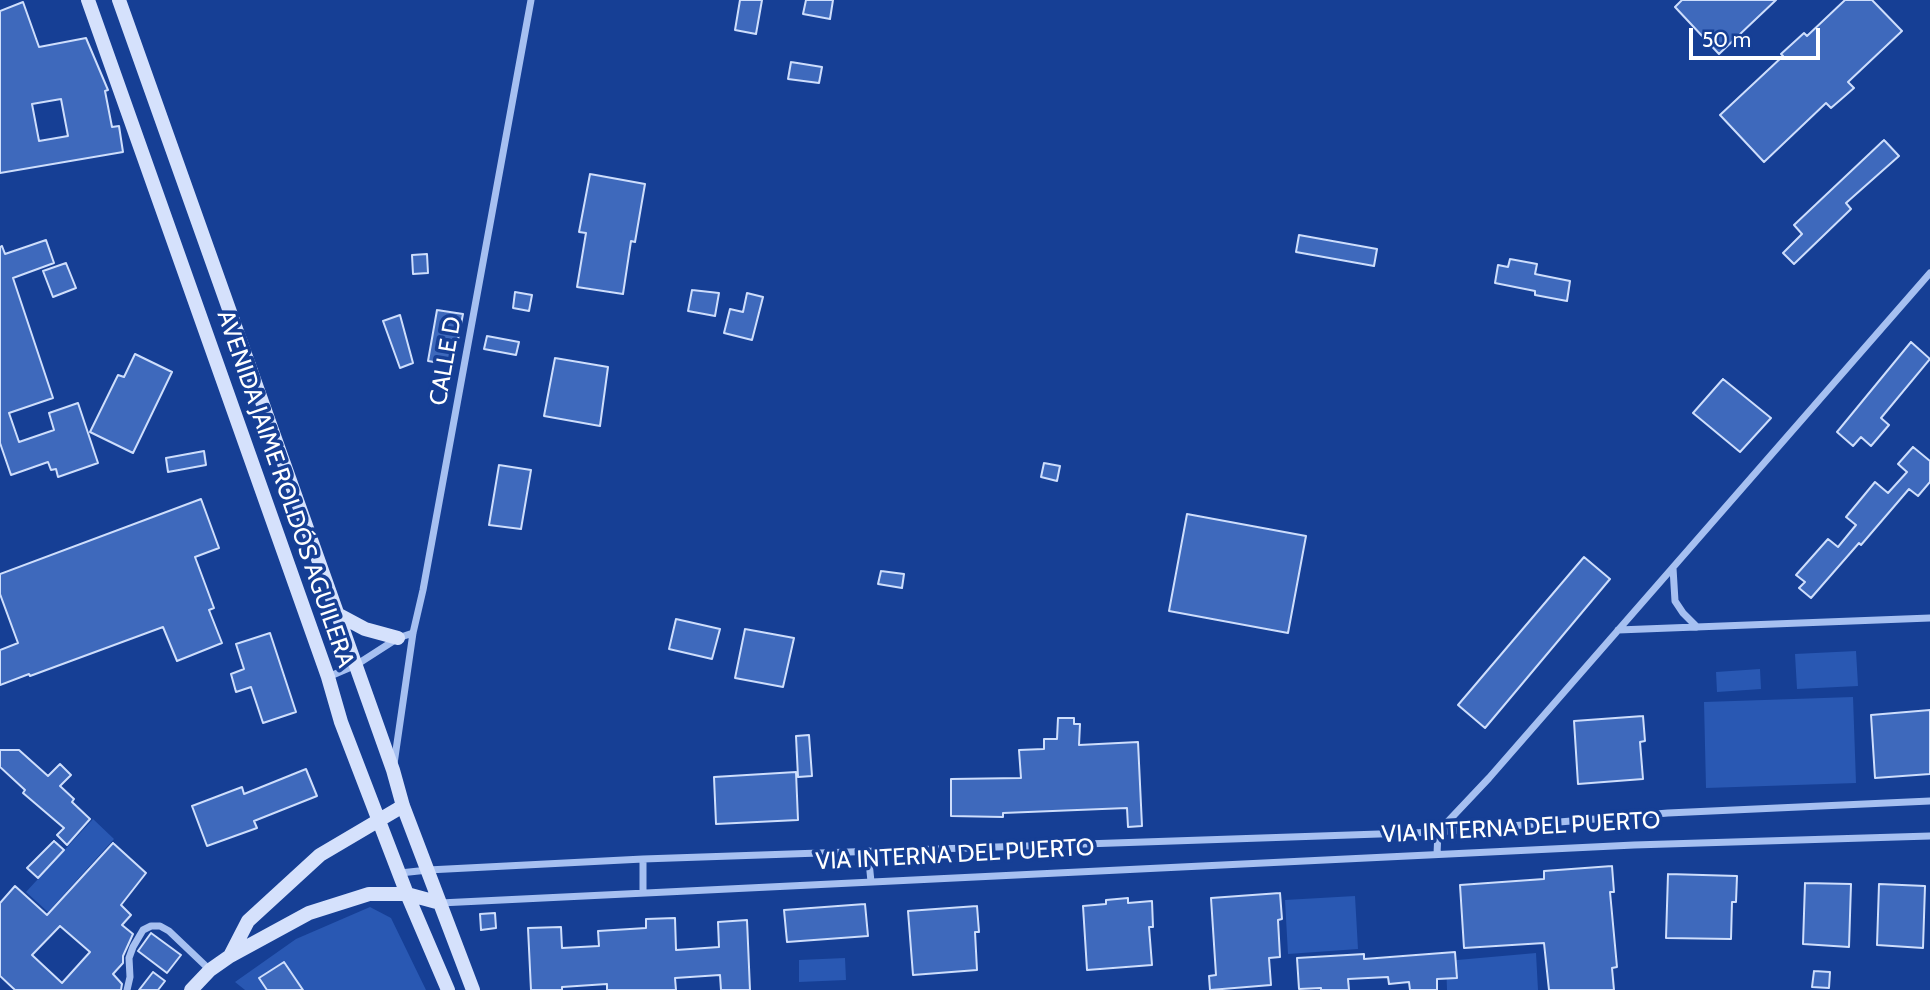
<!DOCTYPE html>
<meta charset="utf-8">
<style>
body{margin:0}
#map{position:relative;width:1930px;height:990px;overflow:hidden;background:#163f95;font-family:Cabin,sans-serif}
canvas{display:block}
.scale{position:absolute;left:1689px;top:28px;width:131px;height:32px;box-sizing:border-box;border:4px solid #fff;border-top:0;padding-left:9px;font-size:21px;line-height:24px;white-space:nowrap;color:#fff;-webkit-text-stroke:5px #163f95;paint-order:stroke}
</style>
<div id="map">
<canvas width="1930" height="990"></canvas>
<div class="scale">50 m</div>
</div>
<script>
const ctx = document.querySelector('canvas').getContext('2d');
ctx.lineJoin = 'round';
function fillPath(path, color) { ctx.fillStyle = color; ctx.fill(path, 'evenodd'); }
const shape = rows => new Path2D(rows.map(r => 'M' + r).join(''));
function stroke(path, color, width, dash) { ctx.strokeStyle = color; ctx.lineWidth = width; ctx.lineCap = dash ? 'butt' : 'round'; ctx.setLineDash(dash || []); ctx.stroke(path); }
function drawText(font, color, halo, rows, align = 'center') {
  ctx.font = font + ' Cabin,sans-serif'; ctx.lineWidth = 7; ctx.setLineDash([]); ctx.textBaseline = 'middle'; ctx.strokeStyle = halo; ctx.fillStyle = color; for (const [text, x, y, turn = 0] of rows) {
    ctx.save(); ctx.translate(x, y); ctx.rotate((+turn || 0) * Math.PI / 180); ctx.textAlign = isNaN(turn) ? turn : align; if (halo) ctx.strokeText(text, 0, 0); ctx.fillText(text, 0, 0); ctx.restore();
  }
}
const green = shape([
 [1856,651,1858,686,1797,689,1795,654],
 [1760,669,1761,689,1717,692,1716,672],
 [1853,697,1856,783,1706,788,1704,702],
 [93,819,114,839,48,912,26,892],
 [1355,896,1358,949,1288,954,1285,900],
 [370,907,391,918,426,990,245,990,235,982,296,939],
 [1536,953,1538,990,1447,990,1446,961],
 [845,958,846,980,799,982,799,960]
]);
const building = shape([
 [740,0,762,0,756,34,735,30,740,0],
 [806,0,833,0,830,19,803,14,806,0],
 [1682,0,1776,0,1719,54,1675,7,1682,0],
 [1845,0,1872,0,1902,31,1848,82,1854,88,1831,108,1826,103,1764,162,1720,115,1783,56,1781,54,1804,33,1807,36,1845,0],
 [23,2,39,47,86,38,108,90,105,91,112,127,119,126,123,152,0,173,0,11,23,2],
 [61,99,68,136,39,141,32,104,61,99],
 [791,62,822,67,819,83,788,79,791,62],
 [1884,140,1899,156,1846,203,1851,209,1794,264,1783,253,1802,234,1794,225,1884,140],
 [590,174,645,184,635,242,631,241,623,294,577,287,586,233,579,232,590,174],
 [1299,235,1377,249,1374,266,1296,252,1299,235],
 [46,240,54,263,13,278,53,398,9,413,19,442,54,430,49,413,78,403,98,463,58,477,56,469,51,470,48,462,11,475,0,443,0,247,2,246,5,254,46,240],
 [427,254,428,273,413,274,412,255,427,254],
 [1510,259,1537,264,1535,274,1570,281,1567,301,1535,295,1535,291,1495,283,1498,265,1508,267,1510,259],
 [66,263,76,288,53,297,43,271,66,263],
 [692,290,719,293,715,316,688,311,692,290],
 [515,292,532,295,529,311,513,308,515,292],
 [747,293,763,297,752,340,724,333,730,309,743,312,747,293],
 [437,310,463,314,453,365,428,361,437,310],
 [400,315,413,363,400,368,383,321,400,315],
 [487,336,519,342,516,355,484,349,487,336],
 [1911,342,1930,359,1881,418,1889,425,1871,446,1861,437,1853,446,1837,432,1911,342],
 [135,354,172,372,133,453,90,432,118,375,124,377,135,354],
 [555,358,608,367,600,426,544,416,555,358],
 [1723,379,1771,418,1740,452,1693,413,1723,379],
 [1913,447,1930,461,1930,482,1918,496,1909,489,1861,545,1859,543,1811,598,1799,588,1805,582,1796,575,1828,539,1838,547,1856,525,1846,517,1875,482,1888,493,1907,472,1898,464,1913,447],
 [204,451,206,465,168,472,166,458,204,451],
 [1044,463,1060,466,1057,481,1041,477,1044,463],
 [499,465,531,470,521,529,489,525,499,465],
 [201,499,219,548,195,557,214,608,209,610,222,643,177,661,163,627,30,676,29,674,0,685,0,650,18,643,0,594,0,574,201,499],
 [1187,514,1306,536,1288,633,1169,611,1187,514],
 [1584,557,1610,579,1485,728,1458,705,1584,557],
 [881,571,904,574,902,588,878,584,881,571],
 [676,619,720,629,712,659,669,649,676,619],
 [745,629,794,638,783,687,735,678,745,629],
 [270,633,296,712,263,723,251,687,236,692,231,674,244,669,236,644,270,633],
 [1930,710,1930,774,1875,778,1871,715,1930,710],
 [1643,716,1645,741,1640,742,1643,779,1578,784,1574,721,1643,716],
 [1058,718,1074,718,1074,724,1080,724,1079,745,1138,742,1142,826,1128,827,1127,808,1003,813,1003,817,951,816,951,779,1021,778,1019,750,1044,749,1044,739,1057,739,1058,718],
 [809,735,812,776,798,777,796,736,809,735],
 [0,750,19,750,48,776,60,764,71,775,60,786,74,799,72,802,90,819,67,845,57,835,64,828,23,793,25,790,0,767,0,750],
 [306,769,317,796,254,821,257,828,207,846,192,806,242,787,244,794,306,769],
 [796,772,798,820,716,824,714,777,796,772],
 [54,841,64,850,38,878,27,868,54,841],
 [113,843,146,873,121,905,131,915,122,925,133,934,123,956,123,963,113,974,122,984,121,990,15,990,0,976,0,903,15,886,47,915,113,843],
 [60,926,90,952,62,983,32,955,60,926],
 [1612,866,1614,892,1610,892,1617,967,1612,968,1614,990,1549,990,1544,943,1464,948,1460,885,1544,879,1544,871,1612,866],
 [1668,874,1737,876,1736,902,1732,902,1731,939,1666,938,1668,874],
 [1805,883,1851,884,1849,947,1803,944,1805,883],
 [1879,884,1925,886,1923,948,1877,945,1879,884],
 [1280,893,1282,919,1278,920,1280,957,1269,958,1271,985,1210,990,1209,976,1216,975,1211,898,1280,893],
 [1128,898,1128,903,1152,901,1153,927,1149,927,1152,965,1087,970,1083,906,1106,904,1106,900,1128,898],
 [865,904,868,936,787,942,784,910,865,904],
 [977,906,979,932,975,932,977,970,913,975,908,911,977,906],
 [495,913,496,928,481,930,480,914,495,913],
 [675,918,676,950,719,947,718,922,747,920,750,990,721,990,720,975,675,978,676,990,607,990,607,984,562,987,562,990,531,990,528,928,561,927,562,948,599,946,598,931,646,928,646,919,675,918],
 [151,933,181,955,167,973,138,951,151,933],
 [1455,952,1457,978,1437,979,1437,990,1410,990,1409,982,1389,984,1388,977,1348,979,1349,990,1321,990,1321,988,1299,989,1297,958,1364,954,1364,959,1455,952],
 [284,962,303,990,267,990,259,978,284,962],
 [1814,971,1830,972,1829,988,1812,987,1814,971],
 [153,972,165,981,158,990,139,990,153,972]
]);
const street = shape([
 [1673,568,1675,601,1683,613,1697,627],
 [1618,630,1930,618],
 [328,677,356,665,398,638,413,633],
 [394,764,413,633,423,590,531,0],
 [868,851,871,882],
 [1437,854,1438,832,1489,778,1930,273],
 [400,873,428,870,643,859,1438,832,1668,813,1930,801],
 [643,893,643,859],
 [440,903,1634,845,1930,836],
 [127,990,130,977,129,958,133,947,143,930,151,926,160,926,169,931,210,970]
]);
const secondary = shape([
 [88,0,328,677,341,722,407,894,448,990],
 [119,0,393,770,403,806,473,990],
 [337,614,365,629,398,638],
 [231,954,248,921,320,855,403,806],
 [191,990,210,970,230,956,309,913,369,894,407,894,440,903]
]);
const streetNames = [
 ["CALLE D",446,361,-80],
 ["AVENIDA JAIME ROLDÓS AGUILERA",285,489,71],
 ["VIA INTERNA DEL PUERTO",1521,828,-3],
 ["VIA INTERNA DEL PUERTO",955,855,-3]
];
fillPath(green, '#2958b3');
fillPath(building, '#3e69bc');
stroke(building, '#cedefc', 2);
stroke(street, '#a6c0f1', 7);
stroke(secondary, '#d5e1fc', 14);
drawText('24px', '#fff', '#163f95', streetNames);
</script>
